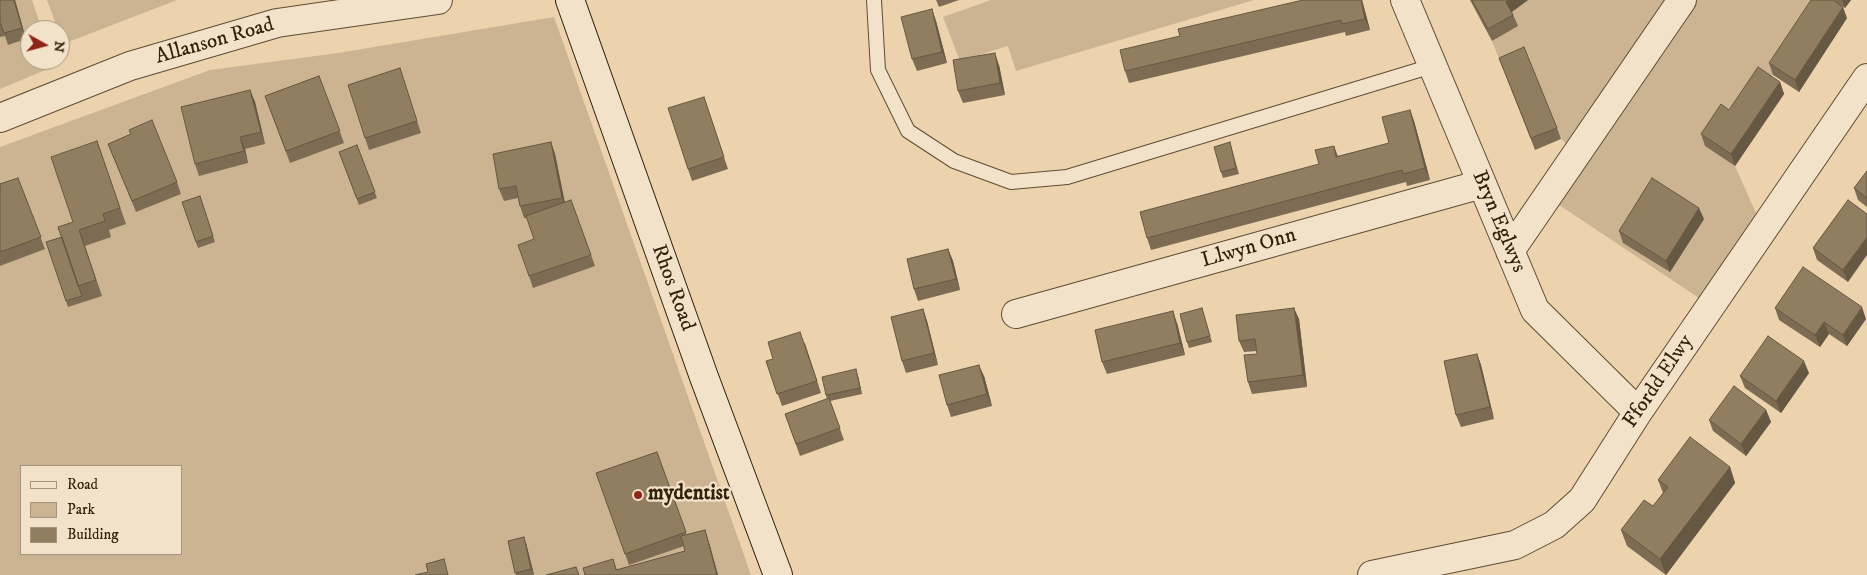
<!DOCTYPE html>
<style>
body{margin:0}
#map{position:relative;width:1867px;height:575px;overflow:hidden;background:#ecd2ad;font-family:"IM FELL DW Pica",serif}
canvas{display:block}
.legend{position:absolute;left:20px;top:465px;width:162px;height:90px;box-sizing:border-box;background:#f3e2ca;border:1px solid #a5957e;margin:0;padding:6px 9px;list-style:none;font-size:15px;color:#2f210c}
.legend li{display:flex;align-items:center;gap:10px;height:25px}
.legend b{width:25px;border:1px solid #a5957e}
.north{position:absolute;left:20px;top:20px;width:50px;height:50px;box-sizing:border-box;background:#f3e2ca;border:1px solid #a5957e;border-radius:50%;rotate:97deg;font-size:14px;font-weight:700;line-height:20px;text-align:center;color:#2f210c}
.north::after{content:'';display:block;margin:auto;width:18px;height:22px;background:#8f2418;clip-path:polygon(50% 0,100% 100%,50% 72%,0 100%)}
</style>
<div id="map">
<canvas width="1867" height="575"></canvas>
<ul class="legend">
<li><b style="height:6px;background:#f3e2ca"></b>Road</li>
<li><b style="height:14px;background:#ccb492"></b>Park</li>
<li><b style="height:14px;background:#917d60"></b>Building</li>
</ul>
<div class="north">N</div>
</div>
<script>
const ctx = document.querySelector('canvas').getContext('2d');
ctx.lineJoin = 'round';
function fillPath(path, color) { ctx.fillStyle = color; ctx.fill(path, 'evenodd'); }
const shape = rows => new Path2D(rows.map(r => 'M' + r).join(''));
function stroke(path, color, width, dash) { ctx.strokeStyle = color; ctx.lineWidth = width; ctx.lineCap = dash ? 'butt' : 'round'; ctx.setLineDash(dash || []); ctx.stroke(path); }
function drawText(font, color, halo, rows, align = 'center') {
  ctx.font = font + ' "IM FELL DW Pica",serif'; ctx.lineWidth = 4.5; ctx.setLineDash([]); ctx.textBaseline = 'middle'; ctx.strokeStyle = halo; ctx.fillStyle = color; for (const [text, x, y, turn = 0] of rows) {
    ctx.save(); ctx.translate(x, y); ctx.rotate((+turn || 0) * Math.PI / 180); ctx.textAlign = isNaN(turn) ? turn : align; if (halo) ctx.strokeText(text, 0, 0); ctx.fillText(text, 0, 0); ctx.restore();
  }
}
const green = shape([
 [0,0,32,0,42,30,30,30,30,60,53,60,55,66,0,89],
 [47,0,177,0,63,44,60,30,58,30],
 [991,0,1254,0,1016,71,1008,46,960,61,943,17],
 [1527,0,1821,0,1773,75,1762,79,1706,146,1735,166,1763,229,1711,306,1547,197,1577,153,1561,139,1503,69,1492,41,1517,26,1510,13],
 [554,17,751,575,0,575,0,147,210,70,338,53],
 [21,466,181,466,181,554,21,554]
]);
const lane = shape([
 [874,0,878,70,908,131,954,161,1011,182,1067,177,1432,66]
]);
const street = shape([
 [1405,0,1535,310,1638,412],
 [0,118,130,66,277,23,438,0],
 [1510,251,1682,0],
 [1016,314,1482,184],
 [1372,575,1515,545,1554,525,1582,500,1638,412,1867,78]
]);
const secondary = shape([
 [570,0,704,377,778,575]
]);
const wall = shape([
 [0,0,15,0,26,39,8,45,5,36,0,37],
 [936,0,959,0,939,7],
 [1362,0,1370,30,1346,36,1345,32,1129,83,1125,71],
 [1470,0,1528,0,1512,12,1518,26,1492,41],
 [1833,0,1851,0,1845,8],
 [932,9,936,21,947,63,917,71,912,59],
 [1847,18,1799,92,1773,75,1769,63],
 [1499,58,1557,128,1561,139,1535,150],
 [999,65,1005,95,963,103,958,91],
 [400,68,421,133,369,150,365,138],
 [319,76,344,143,290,163,265,96],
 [1780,82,1784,94,1735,166,1705,146,1701,134,1729,110],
 [250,90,255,102,265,144,245,149,248,163,199,176,195,164],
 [704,97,728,169,692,181,688,169],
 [1410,110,1414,121,1430,180,1407,186,1406,182,1151,250,1147,238,1319,164,1334,146,1338,156,1389,143],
 [131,134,177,182,181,194,136,212,108,144],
 [97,141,126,224,109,230,111,237,85,246,102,296,68,307,46,242,62,237,73,222],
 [551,142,555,154,565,202,571,200,595,266,533,288,529,276,534,239,527,218,524,218,520,206,518,198,504,201,499,189],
 [1230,142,1239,174,1223,178,1221,172],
 [357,145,377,198,359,205,339,152],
 [1867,171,1867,207,1858,200,1854,188],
 [18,178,45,249,0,266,0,184],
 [200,196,215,242,198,248,182,202],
 [1848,200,1848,282,1817,260,1813,248],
 [1704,219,1670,272,1623,243,1619,231],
 [948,249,953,261,960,290,918,301,914,289],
 [1775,308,1866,319,1847,346,1829,334,1820,347,1779,320],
 [923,309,927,321,938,365,906,373,902,361],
 [1204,315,1212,342,1189,348,1187,342],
 [1299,319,1307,387,1252,394,1248,382,1257,354,1257,351,1244,352,1239,341],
 [1177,323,1185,355,1107,374,1102,362],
 [805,343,821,393,782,406,766,361,773,359],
 [1477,354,1481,365,1494,419,1461,427,1456,415],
 [1809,373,1781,413,1745,388,1740,376],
 [858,376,862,394,830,401,844,440,800,456,785,414,827,399,826,395],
 [984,376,992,406,951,417,947,405],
 [1766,410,1771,422,1746,456,1713,431,1709,420],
 [657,452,687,535,705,530,710,546,718,575,585,575,613,559,617,570,685,551,684,546,629,565,596,473],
 [1730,467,1735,483,1666,575,1627,546,1621,530,1653,506,1663,493,1658,480],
 [508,541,526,543,534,575,516,575]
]);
const shadedWall = shape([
 [14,0,15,0,26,39,22,28],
 [1361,0,1362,0,1370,30,1365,19],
 [1508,0,1528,0,1510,13,1506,2],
 [1842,0,1851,0,1845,8],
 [1843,7,1847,18,1799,92,1795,80],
 [932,9,936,21,947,63,942,52],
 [995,53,999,65,1005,95,1000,83],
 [1780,82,1784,94,1735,166,1731,154],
 [250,90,255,102,265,144,261,132],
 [1410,110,1414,121,1430,180,1425,168],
 [240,137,245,149,248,163,244,151],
 [551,142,555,154,566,210,562,198],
 [1699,208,1704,219,1670,272,1666,261],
 [1867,237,1867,255,1848,282,1843,270],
 [948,249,953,261,960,290,956,279],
 [1862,307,1866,319,1847,346,1843,335],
 [1294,308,1299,319,1307,387,1303,375],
 [923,309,927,321,938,365,934,353],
 [1173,311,1177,323,1185,355,1180,343],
 [1824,322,1829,334,1820,347,1815,335],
 [1477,354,1481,365,1494,419,1490,407],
 [1804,361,1809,373,1781,413,1776,401],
 [979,365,984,376,992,406,987,394],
 [856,369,858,376,862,394,860,388],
 [1766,410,1771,422,1746,456,1741,444],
 [1730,467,1735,483,1666,575,1660,559],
 [705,530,710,546,718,575,717,575],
 [524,537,526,543,534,575,531,569]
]);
const building = shape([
 [0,0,14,0,22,28,4,33,1,24,0,24,0,0],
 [1303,0,1361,0,1365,19,1342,24,1341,20,1125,71,1120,50,1180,36,1178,29,1303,0],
 [1472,0,1508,0,1506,2,1513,15,1488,29,1472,0],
 [1811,0,1833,0,1843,7,1795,80,1769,63,1811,0],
 [932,9,942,52,912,59,901,17,932,9],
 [1524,47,1557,128,1531,138,1499,58,1524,47],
 [995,53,1000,83,958,91,953,60,995,53],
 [1758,67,1780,82,1731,154,1701,134,1721,104,1729,110,1758,67],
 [400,68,417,121,365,138,348,85,400,68],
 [319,76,340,131,286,151,265,96,319,76],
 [250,90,261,132,240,137,244,151,195,164,181,107,250,90],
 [704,97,724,157,688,169,668,108,704,97],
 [1410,110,1425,168,1403,174,1402,170,1147,238,1140,212,1319,164,1315,150,1334,146,1336,157,1389,143,1382,117,1410,110],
 [152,120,177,182,132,201,108,144,131,134,129,130,152,120],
 [97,141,120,208,103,214,105,221,79,230,96,280,78,286,58,227,73,222,51,157,97,141],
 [551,142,562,198,520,206,516,186,499,189,493,154,551,142],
 [1230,142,1236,168,1221,172,1214,147,1230,142],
 [357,145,375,192,357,199,339,152,357,145],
 [1867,171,1867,198,1854,188,1867,171],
 [18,178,41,237,0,252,0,184,18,178],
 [1652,178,1699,208,1666,261,1619,231,1652,178],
 [200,196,213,236,196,242,182,202,200,196],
 [571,200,591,255,529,276,518,245,534,239,526,216,571,200],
 [1848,200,1867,214,1867,237,1843,270,1813,248,1848,200],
 [62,237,82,296,66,301,46,242,62,237],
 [948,249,956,279,914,289,907,259,948,249],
 [1803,267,1862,307,1843,335,1824,322,1815,335,1775,308,1803,267],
 [1202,308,1210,336,1187,342,1180,314,1202,308],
 [1294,308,1303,375,1248,382,1244,355,1257,354,1255,339,1239,341,1236,315,1294,308],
 [923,309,934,353,902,361,891,317,923,309],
 [1173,311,1180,343,1102,362,1095,330,1173,311],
 [800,332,817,381,777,394,766,361,773,359,768,342,800,332],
 [1768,336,1804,361,1776,401,1740,376,1768,336],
 [1477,354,1490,407,1456,415,1444,361,1477,354],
 [979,365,987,394,947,405,939,375,979,365],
 [856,369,860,388,826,395,822,377,856,369],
 [1734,386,1766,410,1741,444,1709,420,1734,386],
 [829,398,840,428,796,444,785,414,829,398],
 [1690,437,1730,467,1660,559,1621,530,1644,500,1653,506,1668,487,1658,480,1690,437],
 [657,452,686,532,625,554,596,473,657,452],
 [705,530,717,575,585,575,583,568,613,559,616,570,685,551,681,536,705,530],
 [524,537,531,569,515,573,508,541,524,537],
 [444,559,448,575,415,575,428,572,426,564,444,559],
 [576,567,579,575,546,575,576,567]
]);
const markers = [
 [638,495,5,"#8f2418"]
];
const streetNames = [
 ["Allanson Road",215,42,-16],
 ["Bryn Eglwys",1498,222,67],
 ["Llwyn Onn",1249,249,-16],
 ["Rhos Road",672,288,70],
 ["Ffordd Elwy",1659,382,-56]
];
const poiNames = [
 ["mydentist",648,495]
];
fillPath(green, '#ccb492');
stroke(lane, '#5e4d34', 16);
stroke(street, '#5e4d34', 30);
stroke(secondary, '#2f210c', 30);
stroke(lane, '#f3e2ca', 14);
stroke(street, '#f3e2ca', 28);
stroke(secondary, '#f3e2ca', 28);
fillPath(wall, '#7d6c53');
fillPath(shadedWall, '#665843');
fillPath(building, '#917d60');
stroke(building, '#665843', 1);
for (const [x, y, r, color] of markers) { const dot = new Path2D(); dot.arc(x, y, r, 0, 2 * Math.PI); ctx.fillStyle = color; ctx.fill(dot); stroke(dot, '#f3e2ca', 2); }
drawText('21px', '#2f210c', '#f3e2ca', streetNames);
drawText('bold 21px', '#2f210c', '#f3e2ca', poiNames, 'left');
</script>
